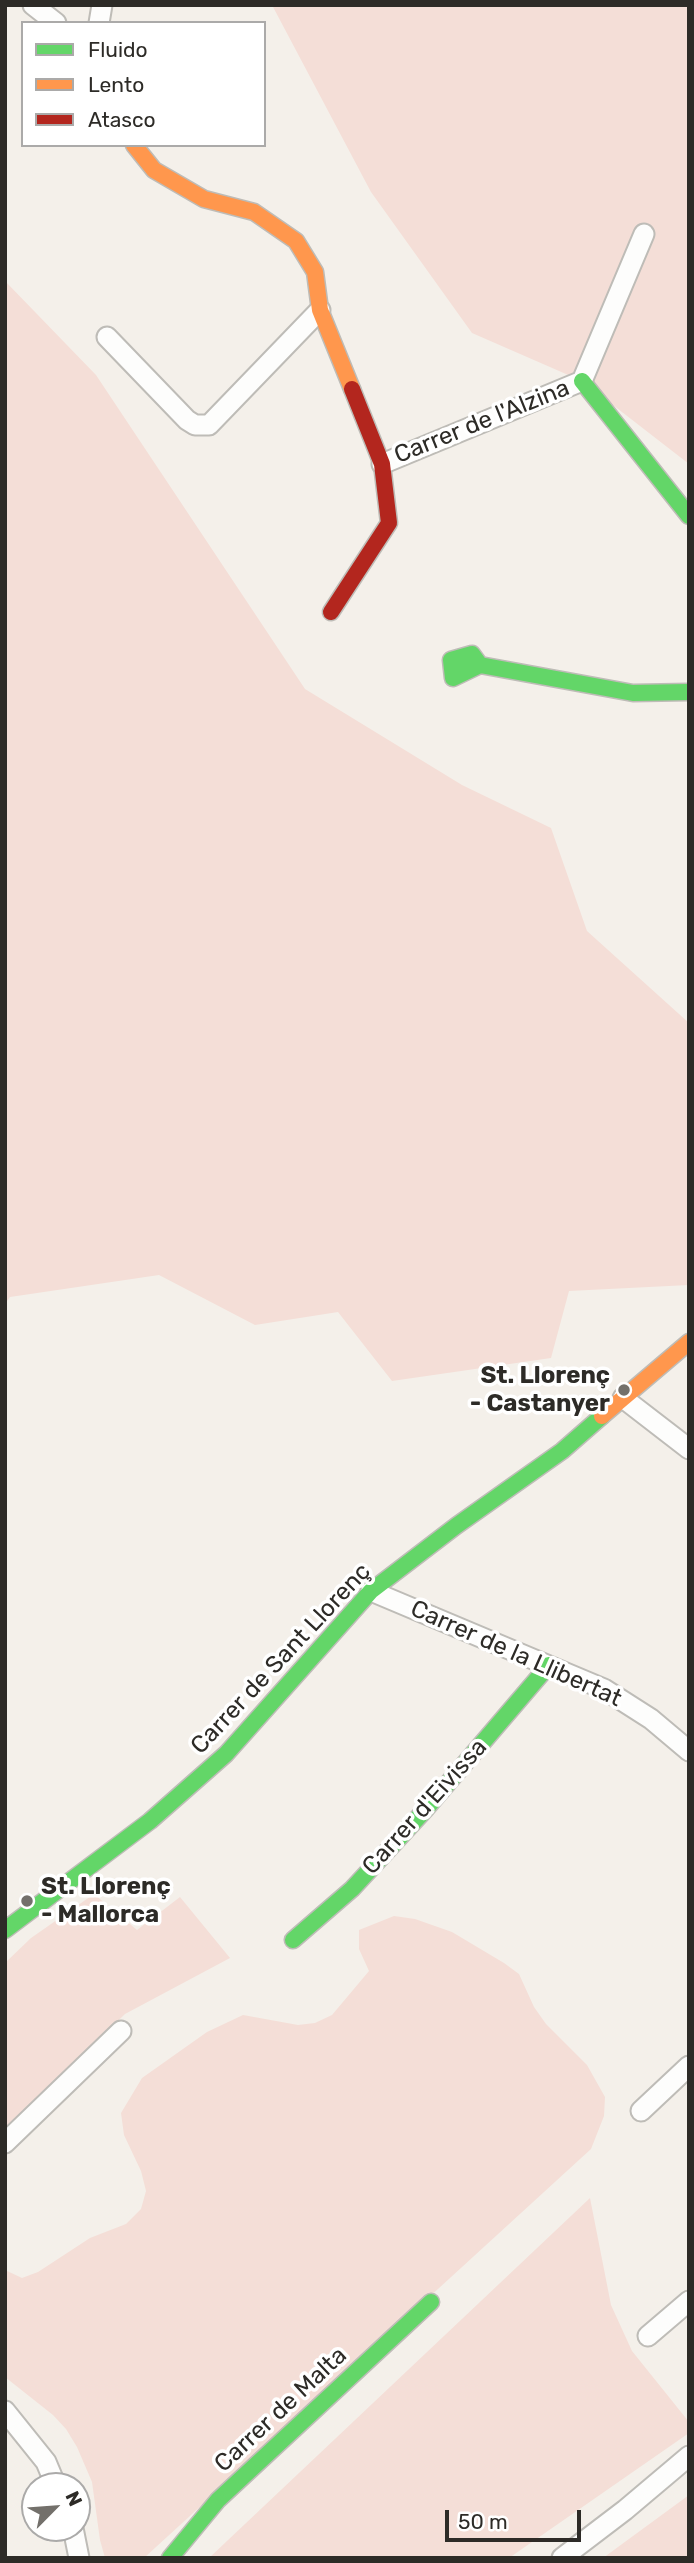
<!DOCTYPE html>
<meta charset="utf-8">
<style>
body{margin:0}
#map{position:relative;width:694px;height:2563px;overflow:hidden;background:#f4f0ea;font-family:Rubik,sans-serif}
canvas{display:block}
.frame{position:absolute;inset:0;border:7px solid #2d2b27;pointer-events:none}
.legend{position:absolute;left:21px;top:21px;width:245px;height:126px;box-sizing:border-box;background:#fff;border:2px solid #abaaa9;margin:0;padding:9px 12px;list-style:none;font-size:21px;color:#2d2b27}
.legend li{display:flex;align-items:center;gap:14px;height:35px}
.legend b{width:35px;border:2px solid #abaaa9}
.north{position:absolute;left:21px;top:2472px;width:70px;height:70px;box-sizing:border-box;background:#fff;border:2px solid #abaaa9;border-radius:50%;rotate:65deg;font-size:19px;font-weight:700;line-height:28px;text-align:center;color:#2d2b27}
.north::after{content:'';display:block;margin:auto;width:24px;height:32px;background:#73706b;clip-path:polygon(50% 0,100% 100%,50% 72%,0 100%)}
.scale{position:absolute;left:445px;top:2510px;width:136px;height:32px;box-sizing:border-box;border:4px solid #2d2b27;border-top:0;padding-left:9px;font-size:21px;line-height:24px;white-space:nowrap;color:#2d2b27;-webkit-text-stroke:5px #fff;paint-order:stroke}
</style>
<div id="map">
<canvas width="694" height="2563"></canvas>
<div class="frame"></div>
<ul class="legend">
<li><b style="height:9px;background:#63d668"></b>Fluido</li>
<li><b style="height:9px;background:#ff974d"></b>Lento</li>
<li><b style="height:9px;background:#b3261e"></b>Atasco</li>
</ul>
<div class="north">N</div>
<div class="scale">50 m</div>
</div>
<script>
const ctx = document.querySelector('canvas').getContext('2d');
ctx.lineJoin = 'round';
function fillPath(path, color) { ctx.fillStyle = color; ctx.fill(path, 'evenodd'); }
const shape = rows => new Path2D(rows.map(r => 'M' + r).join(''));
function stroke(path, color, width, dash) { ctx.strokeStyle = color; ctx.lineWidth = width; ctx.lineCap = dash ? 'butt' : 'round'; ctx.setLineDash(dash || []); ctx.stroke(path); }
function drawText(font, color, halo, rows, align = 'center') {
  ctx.font = font + ' Rubik,sans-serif'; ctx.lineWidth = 7; ctx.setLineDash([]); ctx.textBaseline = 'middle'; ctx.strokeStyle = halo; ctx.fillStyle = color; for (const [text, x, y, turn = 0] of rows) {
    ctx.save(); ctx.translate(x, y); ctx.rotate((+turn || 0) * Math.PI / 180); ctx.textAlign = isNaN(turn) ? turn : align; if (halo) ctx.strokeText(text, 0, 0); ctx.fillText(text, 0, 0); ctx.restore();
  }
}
const green = shape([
 [272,5,689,5,689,464,582,381,472,333,371,192],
 [5,281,96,375,305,689,462,785,551,828,587,931,689,1023,689,1285,569,1291,551,1358,392,1381,338,1312,255,1325,159,1275,10,1297,5,1304],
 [94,1894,137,1930,180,1897,230,1958,125,2014,5,2131,5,1963,31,1938],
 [394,1916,415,1919,452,1932,504,1963,519,1974,534,2007,546,2024,587,2065,605,2097,604,2116,591,2149,144,2558,105,2558,100,2540,92,2482,77,2447,66,2429,53,2415,5,2377,5,2270,22,2278,38,2272,90,2238,126,2224,141,2209,146,2191,141,2171,124,2135,121,2113,142,2078,207,2032,243,2015,298,2025,315,2023,332,2015,369,1971,359,1949,359,1930],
 [590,2198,611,2305,632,2351,689,2422,689,2433,509,2558,209,2558],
 [689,2495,689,2558,603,2558]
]);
const street = shape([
 [33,5,56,23],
 [99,23,102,5],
 [107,337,187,420,195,425,209,425,320,310],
 [382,464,582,381,644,234],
 [623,1398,689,1449],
 [371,1591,604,1689,651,1719,689,1751],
 [641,2111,689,2066],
 [5,2143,121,2031],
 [648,2336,689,2301],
 [5,2411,46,2462,56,2486],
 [73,2528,79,2558],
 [562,2558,625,2510,689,2456]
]);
const fast = shape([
 [582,381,689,516],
 [480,665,472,654,451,660,453,678,480,665,633,693,689,692],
 [5,1930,150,1821,226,1754,371,1591,456,1526,562,1451,602,1416],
 [293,1940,352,1889,425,1810,549,1665],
 [170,2558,218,2500,431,2302]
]);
const slow = shape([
 [134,145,154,170,204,199,254,212,296,241,315,272,320,310,352,389],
 [602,1416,689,1342]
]);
const jam = shape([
 [331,612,389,523,382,464,352,389]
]);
const markers = [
 [624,1390,7,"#73706b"],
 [27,1901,7,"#73706b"]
];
const streetNames = [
 ["Carrer de l'Alzina",482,422,-22],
 ["Carrer de la Llibertat",516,1654,24],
 ["Carrer de Sant Llorenç",281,1659,-47],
 ["Carrer d'Eivissa",425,1807,-48],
 ["Carrer de Malta",281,2410,-43]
];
const poiNames = [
 ["St. Llorenç",610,1376],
 ["- Castanyer",610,1404],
 ["St. Llorenç",41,1887,"left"],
 ["- Mallorca",41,1915,"left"]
];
fillPath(green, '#f4ded7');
stroke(street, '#bebcb7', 23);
stroke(fast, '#bebcb7', 19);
stroke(slow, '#bebcb7', 19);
stroke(jam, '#bebcb7', 19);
stroke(street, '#fdfdfc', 19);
stroke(fast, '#63d668', 16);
stroke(slow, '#ff974d', 16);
stroke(jam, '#b3261e', 16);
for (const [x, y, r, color] of markers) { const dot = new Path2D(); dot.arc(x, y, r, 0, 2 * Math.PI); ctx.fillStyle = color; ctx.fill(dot); stroke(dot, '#fff', 2.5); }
drawText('24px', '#2d2b27', '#fff', streetNames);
drawText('bold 24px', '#2d2b27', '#fff', poiNames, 'right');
</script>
